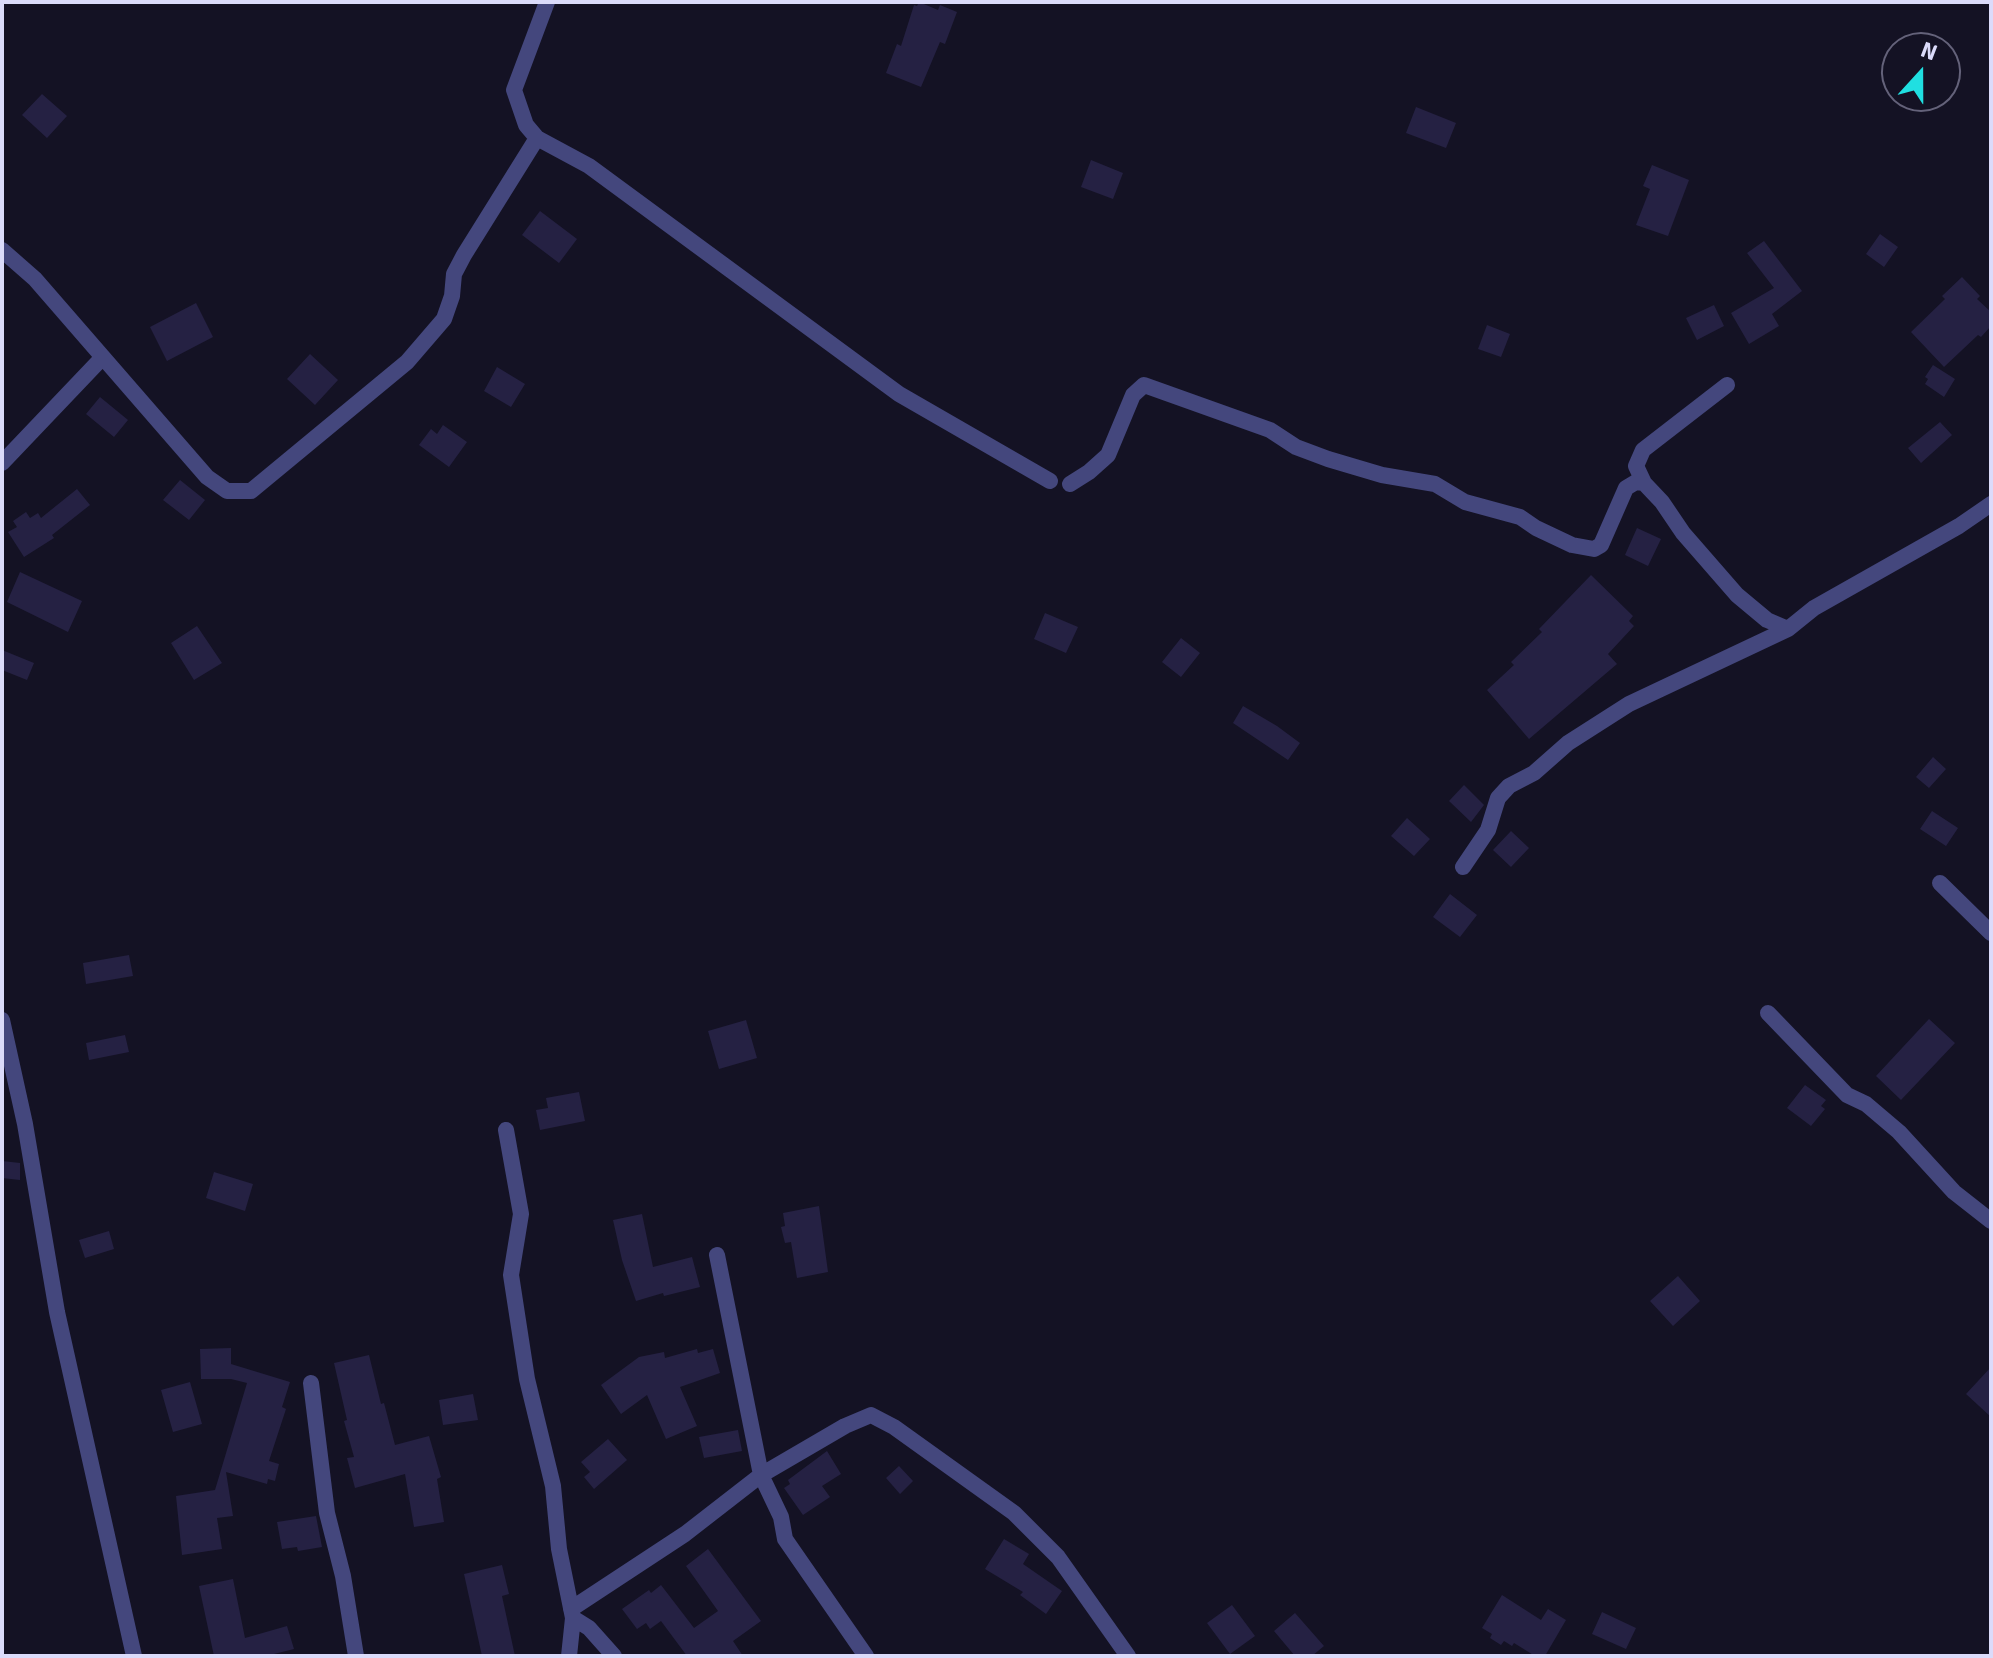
<!DOCTYPE html>
<style>
body{margin:0}
#map{position:relative;width:1993px;height:1658px;overflow:hidden;background:#141224;font-family:Signika,sans-serif}
canvas{display:block}
.frame{position:absolute;inset:0;border:4px solid #dbdbfa;pointer-events:none}
.north{position:absolute;left:1881px;top:32px;width:80px;height:80px;box-sizing:border-box;background:#141224;border:2px solid #64627a;border-radius:50%;rotate:21deg;font-size:22px;font-weight:700;line-height:32px;text-align:center;color:#dbdbfa}
.north::after{content:'';display:block;margin:auto;width:28px;height:36px;background:#20dfe1;clip-path:polygon(50% 0,100% 100%,50% 72%,0 100%)}
</style>
<div id="map">
<canvas width="1993" height="1658"></canvas>
<div class="frame"></div>
<div class="north">N</div>
</div>
<script>
const ctx = document.querySelector('canvas').getContext('2d');
ctx.lineJoin = 'round';
function fillPath(path, color) { ctx.fillStyle = color; ctx.fill(path, 'evenodd'); }
const shape = rows => new Path2D(rows.map(r => 'M' + r).join(''));
function stroke(path, color, width, dash) { ctx.strokeStyle = color; ctx.lineWidth = width; ctx.lineCap = dash ? 'butt' : 'round'; ctx.setLineDash(dash || []); ctx.stroke(path); }
const building = shape([
 [919,2,938,10,940,5,957,12,945,44,940,42,921,87,886,73,897,44,901,46,914,5,917,6],
 [42,94,67,116,47,138,22,115],
 [1416,107,1456,123,1446,148,1406,133],
 [1091,160,1123,173,1113,199,1081,187],
 [1652,165,1689,180,1668,236,1636,225,1650,189,1643,186],
 [540,211,577,239,559,263,522,235],
 [1880,234,1898,247,1884,267,1866,254],
 [1764,241,1802,291,1772,314,1779,326,1749,344,1731,313,1774,288,1747,253],
 [1962,277,1980,296,1977,299,1991,312,1991,326,1981,337,1978,335,1944,367,1911,332,1945,299,1942,296],
 [196,303,213,337,167,361,150,327],
 [1714,305,1724,326,1697,340,1686,318],
 [1487,325,1510,334,1501,357,1478,349],
 [310,354,338,380,315,405,287,379],
 [1933,365,1955,379,1944,397,1925,384,1928,379,1925,377],
 [497,367,525,384,511,407,484,391],
 [100,397,128,420,114,437,86,414],
 [1940,422,1952,435,1921,463,1908,448],
 [443,425,467,442,449,467,419,445,431,429,437,434],
 [180,480,205,500,189,520,163,500],
 [77,489,90,505,52,535,54,538,24,557,8,532,17,527,13,521,26,512,30,518,38,513,41,518],
 [1637,528,1661,539,1648,566,1625,555],
 [20,572,82,601,68,632,7,602],
 [1591,575,1633,616,1629,621,1634,626,1608,654,1617,664,1529,739,1487,690,1514,665,1511,662,1542,632,1539,629],
 [1045,613,1078,627,1066,653,1034,639],
 [197,626,222,663,194,680,171,643],
 [1181,638,1200,653,1181,677,1162,662],
 [2,650,34,663,27,680,2,670],
 [1243,706,1277,726,1300,743,1288,760,1233,723],
 [1933,757,1946,769,1929,788,1916,777],
 [1464,785,1484,805,1471,822,1449,801],
 [1932,811,1958,828,1946,846,1920,829],
 [1407,818,1430,839,1414,856,1391,836],
 [1511,831,1529,848,1511,867,1493,850],
 [1450,894,1477,915,1460,937,1433,917],
 [129,955,133,976,86,984,83,963],
 [1929,1019,1955,1043,1901,1100,1876,1076],
 [746,1020,757,1058,719,1069,708,1031],
 [125,1035,129,1052,89,1060,86,1043],
 [1805,1085,1826,1100,1821,1106,1825,1109,1811,1126,1787,1108],
 [579,1092,585,1121,540,1130,536,1110,548,1108,546,1098],
 [2,1161,20,1163,20,1180,2,1178],
 [214,1172,253,1184,245,1211,206,1198],
 [819,1206,828,1272,797,1278,791,1242,785,1243,781,1227,785,1226,783,1213],
 [642,1214,653,1267,692,1257,700,1287,664,1296,663,1293,636,1301,622,1260,613,1220],
 [109,1231,114,1249,85,1258,79,1240],
 [1678,1276,1700,1301,1673,1326,1650,1301],
 [231,1348,231,1364,290,1382,282,1407,286,1409,269,1461,279,1464,275,1481,268,1479,267,1484,226,1472,233,1516,217,1518,222,1549,182,1555,176,1496,215,1490,247,1383,231,1379,201,1379,200,1349],
 [697,1349,698,1353,713,1349,720,1373,680,1387,697,1426,666,1439,647,1395,621,1414,601,1385,639,1357,664,1352,665,1358],
 [369,1355,381,1404,384,1403,395,1445,429,1436,441,1477,437,1479,444,1522,414,1527,405,1474,355,1488,347,1458,354,1457,344,1421,347,1420,334,1363],
 [1991,1367,1991,1417,1966,1394],
 [190,1382,202,1424,173,1432,161,1390],
 [473,1394,478,1420,443,1425,439,1400],
 [738,1430,742,1451,704,1458,699,1437],
 [608,1439,627,1460,594,1489,584,1477,590,1472,581,1462],
 [827,1451,841,1474,822,1486,830,1497,803,1515,784,1488,790,1484,788,1480],
 [899,1466,913,1481,900,1494,886,1478],
 [316,1516,322,1547,298,1551,297,1547,282,1549,277,1522],
 [1004,1539,1029,1554,1023,1564,1062,1591,1046,1614,1020,1595,1023,1592,985,1569],
 [708,1549,761,1621,733,1641,743,1656,687,1656,661,1621,650,1629,646,1623,637,1629,622,1609,649,1590,651,1593,661,1585,694,1628,718,1611,686,1566],
 [502,1565,509,1594,502,1596,515,1656,482,1656,464,1574],
 [233,1579,245,1638,287,1626,294,1649,266,1656,214,1656,199,1586],
 [1502,1595,1541,1620,1548,1609,1566,1620,1545,1656,1535,1656,1514,1643,1512,1646,1504,1641,1501,1645,1490,1638,1492,1634,1482,1628],
 [1232,1605,1255,1636,1230,1654,1207,1623],
 [1602,1612,1636,1628,1626,1649,1592,1634],
 [1295,1613,1324,1646,1312,1656,1295,1656,1274,1631]
]);
const minor = shape([
 [547,2,514,90,526,125,537,138,589,166,899,394,1050,481],
 [2,250,35,279,207,477,227,491,251,491,407,362,444,319,452,296,454,274,464,255,537,138],
 [1727,385,1643,450,1636,466,1644,483,1662,502,1683,533,1737,595,1767,620,1788,629],
 [2,463,102,358],
 [1070,484,1089,472,1108,455,1133,395,1144,385,1270,430,1296,447,1328,459,1382,475,1435,484,1465,502,1520,517,1536,528,1572,545,1594,549,1601,545,1626,488,1636,482,1644,483],
 [1463,867,1488,830,1498,798,1509,786,1534,773,1568,743,1629,704,1788,629,1814,608,1959,526,1991,504],
 [1940,883,1991,933],
 [1768,1013,1847,1095,1866,1104,1899,1132,1954,1192,1991,1221],
 [2,1020,25,1124,57,1312,134,1656],
 [506,1130,521,1214,511,1275,527,1379,553,1486,559,1549,573,1618,569,1656],
 [717,1255,761,1475,781,1517,785,1539,866,1656],
 [311,1383,327,1513,343,1576,356,1656],
 [571,1609,685,1534,761,1475,845,1426,871,1415,894,1427,1014,1513,1058,1557,1128,1656],
 [573,1618,589,1628,614,1656]
]);
fillPath(building, '#252143');
stroke(minor, '#44477d', 16);
</script>
